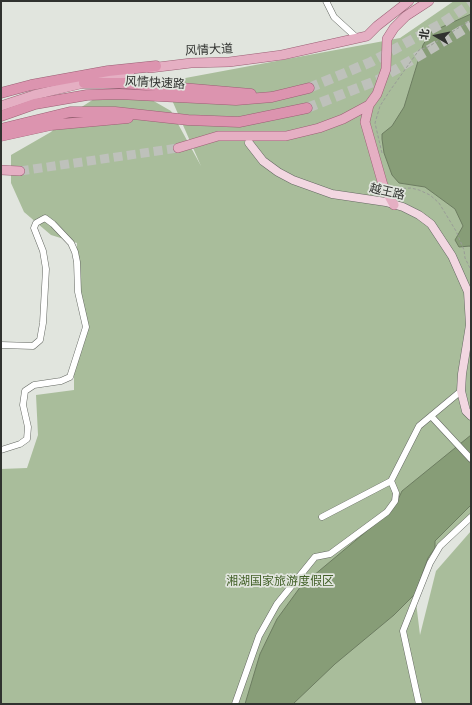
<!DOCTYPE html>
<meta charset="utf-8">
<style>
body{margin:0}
#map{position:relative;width:472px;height:705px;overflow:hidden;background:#e1e5de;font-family:Montserrat,"Noto Sans SC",sans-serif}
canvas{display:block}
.frame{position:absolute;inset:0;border:2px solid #30322f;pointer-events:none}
.north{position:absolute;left:416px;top:16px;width:40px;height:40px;-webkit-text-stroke:3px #e1e5de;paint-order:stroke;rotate:279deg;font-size:11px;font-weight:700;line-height:16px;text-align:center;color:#30322f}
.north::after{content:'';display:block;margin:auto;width:14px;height:18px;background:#30322f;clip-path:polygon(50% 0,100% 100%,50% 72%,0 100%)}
</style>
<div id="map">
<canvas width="472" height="705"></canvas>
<div class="frame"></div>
<div class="north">北</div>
</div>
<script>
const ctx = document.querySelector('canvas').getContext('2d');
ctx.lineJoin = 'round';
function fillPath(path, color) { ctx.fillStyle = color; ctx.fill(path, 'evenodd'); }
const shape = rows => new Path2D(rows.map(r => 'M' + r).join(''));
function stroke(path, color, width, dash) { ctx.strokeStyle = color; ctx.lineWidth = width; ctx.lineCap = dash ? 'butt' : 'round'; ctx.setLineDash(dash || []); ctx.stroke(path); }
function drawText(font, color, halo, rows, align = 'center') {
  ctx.font = font + ' Montserrat,"Noto Sans SC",sans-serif'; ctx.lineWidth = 3.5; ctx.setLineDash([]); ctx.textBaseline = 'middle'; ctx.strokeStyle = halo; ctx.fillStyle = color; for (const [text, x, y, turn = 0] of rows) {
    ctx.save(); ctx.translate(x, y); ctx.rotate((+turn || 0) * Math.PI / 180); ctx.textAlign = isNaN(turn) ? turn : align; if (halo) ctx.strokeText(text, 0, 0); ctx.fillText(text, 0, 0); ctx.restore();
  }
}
const green = shape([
 [454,1,471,1,471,513,435,548,415,594,420,635,436,571,471,531,471,704,1,704,1,469,27,468,38,435,36,395,74,390,74,364,88,326,76,293,77,243,51,235,24,212,11,183,11,155,51,132,66,117,94,99,131,88,171,111,201,166,164,82,400,38]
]);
const water = shape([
 [471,14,471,249,470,246,459,247,455,240,463,226,455,209,425,187,399,183,392,175,384,153,382,139,382,134,392,126,404,107,423,45,431,32,471,14],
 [471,435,471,505,435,541,435,548,428,558,415,594,394,615,335,664,293,704,245,704,260,654,277,619,301,586,386,515,396,504,402,491,471,435]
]);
const primaryTunnel = shape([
 [20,171,178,148]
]);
const trunkTunnel = shape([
 [309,88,371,62,441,24,471,4],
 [307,108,378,80,471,25]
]);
const path = shape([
 [382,153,375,123,380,106,389,92,419,50,428,47,471,20],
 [393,189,411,188,419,190,430,195,439,203,456,231,464,250,465,258,471,270]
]);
const minor = shape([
 [326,1,334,17,357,38],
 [1,345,33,346,40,340,43,323,46,269,43,251,34,228,36,223,45,218,53,224,71,243,75,252,77,262,78,292,86,327,70,377,61,381,34,385,25,391,23,405,28,427,27,439,20,444,1,450],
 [431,416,471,459],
 [322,517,391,481,419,426,461,391],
 [235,704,259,636,277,604,315,557,330,554,387,512,395,501,396,493,391,481],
 [419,704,403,631,430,563,440,546,471,517]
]);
const secondary = shape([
 [249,143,263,161,278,172,293,180,332,194,386,202,403,207,419,215,431,224,452,256,468,292,470,325,462,374,461,391,466,411,471,416]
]);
const primary = shape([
 [150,68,191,63,229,62,282,55,367,36,377,26,409,1],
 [369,105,365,122,383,185,394,205],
 [1,106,34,95,130,72],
 [178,148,218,136,286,136,319,128,343,119,369,105,377,94,386,69,387,39,394,28,406,16,429,1],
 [1,170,20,171]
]);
const trunk = shape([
 [84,83,123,83,251,94],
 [1,93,31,85,108,71,156,66],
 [1,116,35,104,87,95,119,94,236,100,272,97,309,88],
 [1,129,70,112,115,112,188,120,239,122,307,108],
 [1,136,51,125,128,118]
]);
const streetNames = [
 ["风情大道",209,50,-3],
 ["风情快速路",155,83,3],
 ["越王路",387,192,13]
];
const parkNames = [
 ["湘湖国家旅游度假区",280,581]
];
fillPath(green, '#a9bd9b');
fillPath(water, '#879d77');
stroke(water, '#6d7d61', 1);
stroke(primaryTunnel, '#bec1bb', 9, [9, 4.5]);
stroke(trunkTunnel, '#bec1bb', 10, [10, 5]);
stroke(minor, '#646862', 7);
stroke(secondary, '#646862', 9);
stroke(primary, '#9b6075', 10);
stroke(trunk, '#9b6075', 11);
stroke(path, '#999c97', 1, [3, 2]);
stroke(minor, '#fff', 6);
stroke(secondary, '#f2d7e1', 8);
stroke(primary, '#e5afc3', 9);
stroke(trunk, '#dc94af', 10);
drawText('12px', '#30322f', '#e1e5de', streetNames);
drawText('12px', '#436129', '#e1e5de', parkNames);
</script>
